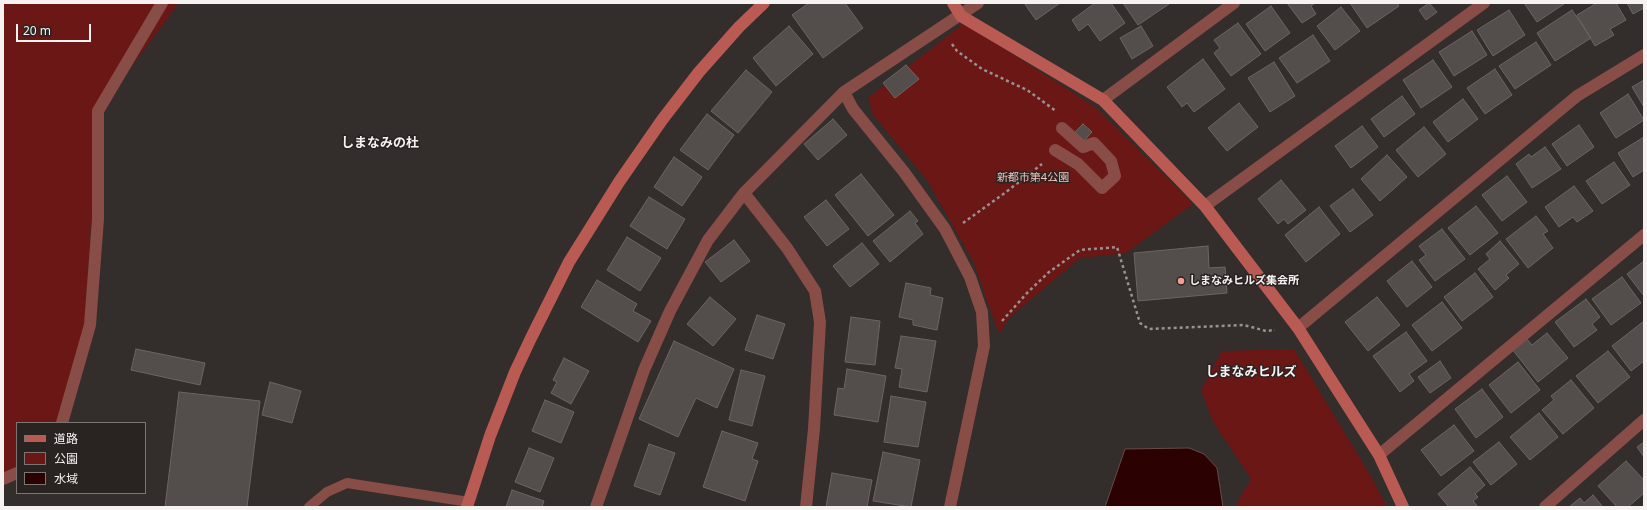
<!DOCTYPE html>
<meta charset="utf-8">
<style>
body{margin:0}
#map{position:relative;width:1647px;height:510px;overflow:hidden;background:#332d2c;font-family:"Noto Sans","Noto Sans JP",sans-serif}
canvas{display:block}
.frame{position:absolute;inset:0;border:4px solid #f6f2f1;pointer-events:none}
.legend{position:absolute;left:16px;top:422px;width:130px;height:72px;box-sizing:border-box;background:#292322;border:1px solid #7b7675;margin:0;padding:5px 7px;list-style:none;font-size:12px;color:#f6f2f1}
.legend li{display:flex;align-items:center;gap:8px;height:20px}
.legend b{width:20px;border:1px solid #7b7675}
.scale{position:absolute;left:16px;top:24px;width:75px;height:18px;box-sizing:border-box;border:2px solid #f6f2f1;border-top:0;padding-left:5px;font-size:12px;line-height:14px;white-space:nowrap;color:#f6f2f1;-webkit-text-stroke:3px #292322;paint-order:stroke}
</style>
<div id="map">
<canvas width="1647" height="510"></canvas>
<div class="frame"></div>
<ul class="legend">
<li><b style="height:5px;background:#b95b53"></b>道路</li>
<li><b style="height:11px;background:#6b1716"></b>公園</li>
<li><b style="height:11px;background:#2c0102"></b>水域</li>
</ul>
<div class="scale">20 m</div>
</div>
<script>
const ctx = document.querySelector('canvas').getContext('2d');
ctx.lineJoin = 'round';
function fillPath(path, color) { ctx.fillStyle = color; ctx.fill(path, 'evenodd'); }
const shape = rows => new Path2D(rows.map(r => 'M' + r).join(''));
function stroke(path, color, width, dash) { ctx.strokeStyle = color; ctx.lineWidth = width; ctx.lineCap = dash ? 'butt' : 'round'; ctx.setLineDash(dash || []); ctx.stroke(path); }
function drawText(font, color, halo, rows, align = 'center') {
  ctx.font = font + ' "Noto Sans","Noto Sans JP",sans-serif'; ctx.lineWidth = 3; ctx.setLineDash([]); ctx.textBaseline = 'middle'; ctx.strokeStyle = halo; ctx.fillStyle = color; for (const [text, x, y, turn = 0] of rows) {
    ctx.save(); ctx.translate(x, y); ctx.rotate((+turn || 0) * Math.PI / 180); ctx.textAlign = isNaN(turn) ? turn : align; if (halo) ctx.strokeText(text, 0, 0); ctx.fillText(text, 0, 0); ctx.restore();
  }
}
const green = shape([
 [3,3,179,3,98,111,83,352,62,423,17,423,17,466,3,473],
 [964,23,1095,107,1193,204,1126,253,1080,258,1010,317,999,334,974,263,927,180,873,115,868,98],
 [1294,349,1372,478,1387,507,1235,506,1251,479,1213,422,1201,390,1222,351]
]);
const water = shape([
 [1189,448,1204,454,1217,468,1223,507,1105,507,1125,449,1189,448]
]);
const building = shape([
 [809,3,845,3,863,28,823,58,792,15,809,3],
 [1024,3,1060,3,1036,20,1024,3],
 [1095,3,1111,3,1125,23,1100,41,1088,24,1079,31,1072,20,1095,3],
 [1123,3,1169,3,1169,4,1138,25,1123,3],
 [1287,3,1315,3,1311,6,1316,14,1302,23,1287,3],
 [1350,3,1397,3,1399,6,1367,28,1350,3],
 [1429,3,1437,12,1426,20,1419,10,1429,3],
 [1524,3,1563,3,1564,4,1537,22,1524,3],
 [1597,3,1616,3,1626,20,1610,29,1614,35,1595,46,1577,15,1597,3],
 [1627,3,1644,3,1644,8,1633,14,1627,3],
 [1271,6,1290,33,1265,51,1246,24,1271,6],
 [1341,7,1360,31,1335,50,1317,26,1341,7],
 [1509,10,1525,35,1493,56,1477,30,1509,10],
 [1572,10,1591,38,1555,61,1537,33,1572,10],
 [1238,23,1261,54,1231,76,1214,53,1220,48,1214,40,1238,23],
 [789,26,813,54,776,86,753,58,789,26],
 [1141,26,1153,46,1132,59,1120,38,1141,26],
 [1472,31,1487,55,1454,76,1439,52,1472,31],
 [1313,35,1330,61,1297,83,1279,58,1313,35],
 [1536,42,1551,65,1515,89,1499,66,1536,42],
 [1203,59,1225,89,1194,112,1187,103,1182,107,1167,87,1203,59],
 [1433,60,1452,87,1421,108,1403,80,1433,60],
 [1274,62,1295,96,1270,112,1248,78,1274,62],
 [906,65,919,79,895,98,883,83,906,65],
 [1495,69,1512,95,1485,114,1467,88,1495,69],
 [746,70,772,92,738,133,711,111,746,70],
 [1644,80,1644,107,1632,87,1644,80],
 [1628,94,1644,120,1616,138,1600,113,1628,94],
 [1402,96,1415,114,1384,137,1371,119,1402,96],
 [1463,99,1478,119,1448,142,1433,122,1463,99],
 [1239,103,1258,127,1227,151,1208,128,1239,103],
 [707,114,734,135,708,170,680,150,707,114],
 [833,119,847,135,818,160,804,144,833,119],
 [1083,124,1092,132,1083,142,1074,133,1083,124],
 [1579,125,1594,147,1567,166,1552,144,1579,125],
 [1362,126,1378,147,1351,168,1335,146,1362,126],
 [1424,127,1446,154,1418,177,1396,150,1424,127],
 [1644,137,1644,170,1633,177,1618,153,1644,137],
 [1545,147,1561,169,1532,188,1516,164,1529,154,1531,157,1545,147],
 [1387,155,1407,177,1380,201,1361,179,1387,155],
 [674,157,702,177,682,206,654,187,674,157],
 [1614,162,1630,185,1602,204,1586,181,1614,162],
 [861,174,894,215,868,236,835,195,861,174],
 [1507,176,1527,202,1502,221,1482,195,1507,176],
 [1281,180,1306,210,1288,224,1284,219,1278,224,1258,199,1281,180],
 [1574,186,1593,211,1577,222,1573,217,1559,227,1545,207,1574,186],
 [1353,189,1373,215,1350,232,1330,206,1353,189],
 [649,197,685,219,667,249,630,226,649,197],
 [826,200,849,229,827,246,804,217,826,200],
 [1476,206,1498,233,1470,255,1448,228,1476,206],
 [1319,207,1340,234,1306,262,1285,235,1319,207],
 [910,211,918,221,915,223,923,234,890,262,873,241,910,211],
 [1536,216,1548,231,1543,234,1553,248,1528,268,1506,239,1536,216],
 [1442,229,1465,259,1435,281,1419,260,1426,255,1419,246,1442,229],
 [627,237,661,258,640,291,607,270,627,237],
 [734,240,750,261,721,282,705,262,734,240],
 [1500,241,1519,264,1506,275,1509,278,1495,290,1478,269,1490,259,1486,254,1500,241],
 [862,243,879,264,850,287,833,266,862,243],
 [1208,246,1209,268,1225,267,1227,293,1138,301,1134,253,1208,246],
 [1412,261,1432,287,1407,307,1387,281,1412,261],
 [1644,261,1644,296,1627,274,1644,261],
 [1475,273,1493,297,1462,321,1444,297,1475,273],
 [1622,277,1641,303,1611,325,1592,299,1622,277],
 [597,280,637,304,633,311,651,321,638,342,581,307,597,280],
 [906,283,931,288,930,295,943,298,937,330,913,325,913,320,899,317,906,283],
 [710,297,736,319,713,346,687,324,710,297],
 [1377,297,1400,325,1368,351,1345,322,1377,297],
 [1586,299,1600,317,1592,324,1597,330,1574,347,1555,322,1586,299],
 [1442,302,1462,328,1432,351,1412,325,1442,302],
 [757,315,785,324,773,359,745,350,757,315],
 [851,317,880,321,875,365,845,362,851,317],
 [1644,321,1644,361,1631,371,1612,346,1644,321],
 [1406,332,1427,361,1409,374,1414,381,1400,392,1373,356,1406,332],
 [1547,333,1568,358,1538,382,1512,349,1526,338,1532,345,1547,333],
 [901,336,936,341,927,392,899,387,902,369,895,368,901,336],
 [674,341,734,369,717,408,696,398,678,437,639,419,674,341],
 [136,349,205,363,200,385,131,370,136,349],
 [1608,351,1630,377,1598,403,1576,376,1608,351],
 [564,358,589,371,571,404,551,393,557,382,553,380,564,358],
 [1440,361,1451,378,1430,393,1418,377,1440,361],
 [1518,362,1540,390,1511,413,1489,385,1518,362],
 [847,369,886,376,878,422,834,415,838,388,844,389,847,369],
 [741,370,765,376,752,426,729,420,741,370],
 [1571,380,1594,408,1563,434,1542,410,1554,400,1551,396,1571,380],
 [270,382,301,391,292,423,262,415,270,382],
 [1482,389,1503,417,1476,438,1455,409,1482,389],
 [179,392,260,401,247,507,165,507,179,392],
 [891,396,926,402,918,447,884,442,891,396],
 [545,400,574,412,561,443,532,431,545,400],
 [1539,413,1558,437,1530,460,1510,437,1539,413],
 [1454,425,1474,451,1441,476,1421,450,1454,425],
 [722,431,758,443,752,459,758,461,745,501,703,487,722,431],
 [1499,442,1517,464,1491,485,1473,462,1499,442],
 [1644,442,1644,457,1637,447,1644,442],
 [649,444,675,453,660,495,634,486,649,444],
 [529,448,554,458,540,492,515,482,529,448],
 [883,452,920,460,911,507,873,501,883,452],
 [1626,461,1644,480,1644,493,1628,507,1617,507,1598,486,1626,461],
 [1470,467,1485,485,1475,494,1478,497,1473,501,1478,507,1449,507,1438,494,1470,467],
 [832,473,872,480,867,507,826,507,832,473],
 [512,490,544,501,542,507,506,507,512,490],
 [1593,495,1603,507,1569,507,1580,498,1584,503,1593,495]
]);
const path = shape([
 [952,44,957,51,982,69,1027,90,1056,111],
 [963,223,1006,192,1042,164],
 [1002,321,1027,293,1049,272,1080,250,1117,247,1140,323,1149,329,1244,325,1266,331,1275,330]
]);
const lane = shape([
 [309,507,327,492,347,483,469,502]
]);
const street = shape([
 [1103,100,1234,3],
 [1055,150,1078,164,1102,188,1115,176,1111,161,1094,143,1083,147,1062,128],
 [744,193,787,248,815,291,820,322,814,429,806,507],
 [1205,206,1484,3],
 [1298,328,1577,96,1644,55],
 [62,423,90,325,98,219,98,111,162,3],
 [1379,455,1644,235],
 [3,479,17,473],
 [596,507,644,370,670,311,708,240,744,193,844,92],
 [950,507,984,346,982,312,970,277,945,229,904,172,853,109,844,92,978,3],
 [1545,507,1644,420]
]);
const secondary = shape([
 [953,3,961,16,1103,100,1205,206,1298,328,1379,455,1403,507],
 [467,507,490,436,515,372,531,338,569,262,619,182,662,120,699,72,739,27,764,3]
]);
const markers = [
 [1181,281,4,"#f59c93"]
];
const parkNames = [
 ["新都市第4公園",1033,178]
];
const poiNames = [
 ["しまなみヒルズ集会所",1189,281]
];
const quarterNames = [
 ["しまなみの杜",380,143],
 ["しまなみヒルズ",1251,372]
];
fillPath(green, '#6b1716');
fillPath(water, '#2c0102');
stroke(water, '#69494a', 1);
fillPath(building, '#534d4c');
stroke(building, '#6b6564', 1);
stroke(path, '#989392', 2.5, [3, 3]);
stroke(lane, '#884d47', 10);
stroke(street, '#884d47', 12);
stroke(secondary, '#b95b53', 12);
for (const [x, y, r, color] of markers) { const dot = new Path2D(); dot.arc(x, y, r, 0, 2 * Math.PI); ctx.fillStyle = color; ctx.fill(dot); stroke(dot, '#292322', 1.5); }
drawText('11px', '#f7c3bd', '#292322', parkNames);
drawText('bold 11px', '#f6f2f1', '#292322', poiNames, 'left');
drawText('bold 13px', '#f6f2f1', '#292322', quarterNames);
</script>
